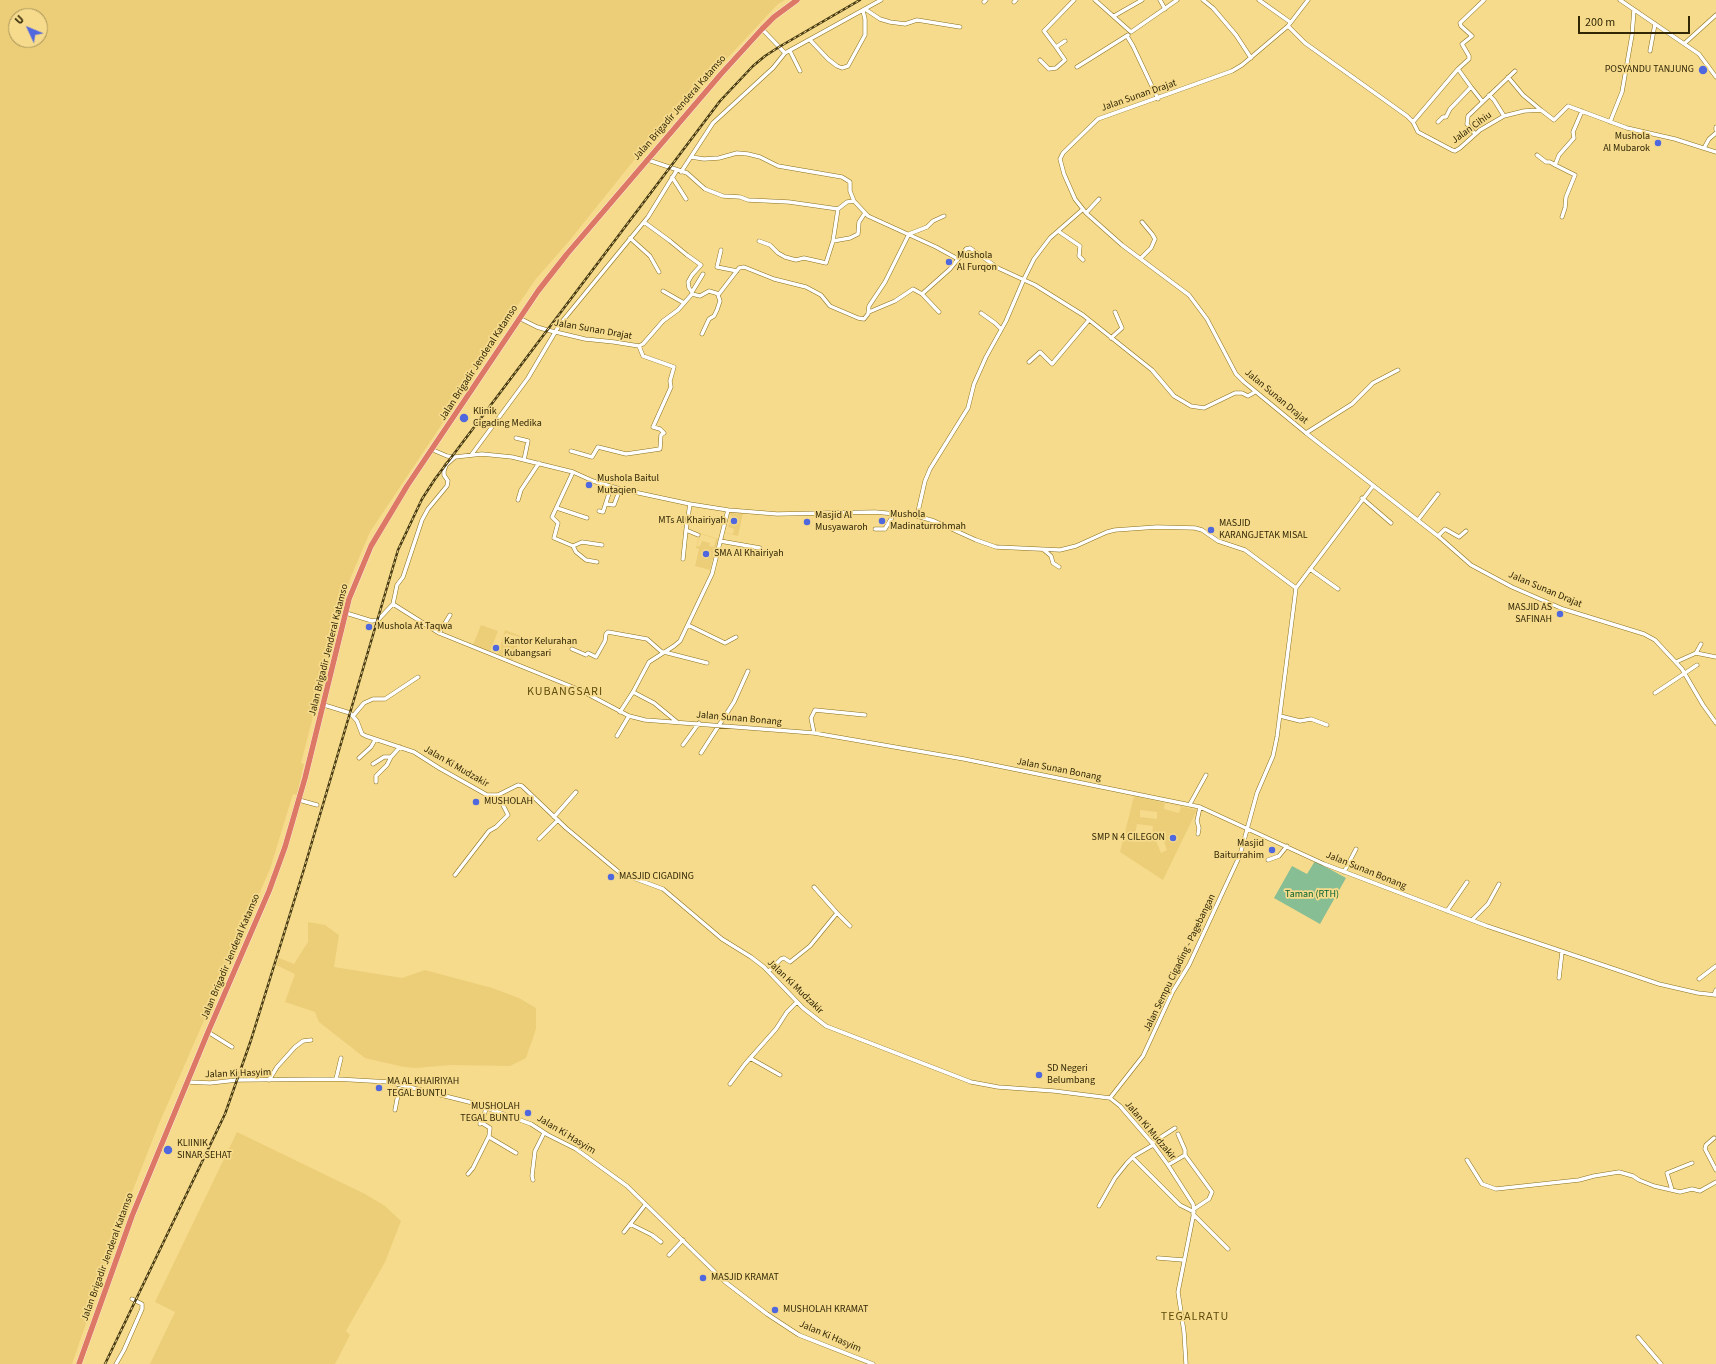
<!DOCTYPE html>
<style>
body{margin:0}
#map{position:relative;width:1716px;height:1364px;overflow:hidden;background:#f6db8d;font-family:"Source Sans 3",sans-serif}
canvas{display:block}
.north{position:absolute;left:8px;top:8px;width:40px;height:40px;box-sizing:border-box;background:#f6db8d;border:1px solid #a79357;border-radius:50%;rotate:314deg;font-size:11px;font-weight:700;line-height:16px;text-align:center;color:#312705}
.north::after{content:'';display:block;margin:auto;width:14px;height:18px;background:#5068dd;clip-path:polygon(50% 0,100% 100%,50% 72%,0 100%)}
.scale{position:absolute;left:1578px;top:16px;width:112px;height:18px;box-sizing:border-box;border:2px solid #312705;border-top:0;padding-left:5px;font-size:12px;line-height:14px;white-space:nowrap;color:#312705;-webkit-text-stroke:3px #f6db8d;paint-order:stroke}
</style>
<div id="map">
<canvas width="1716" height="1364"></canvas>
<div class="north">U</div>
<div class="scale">200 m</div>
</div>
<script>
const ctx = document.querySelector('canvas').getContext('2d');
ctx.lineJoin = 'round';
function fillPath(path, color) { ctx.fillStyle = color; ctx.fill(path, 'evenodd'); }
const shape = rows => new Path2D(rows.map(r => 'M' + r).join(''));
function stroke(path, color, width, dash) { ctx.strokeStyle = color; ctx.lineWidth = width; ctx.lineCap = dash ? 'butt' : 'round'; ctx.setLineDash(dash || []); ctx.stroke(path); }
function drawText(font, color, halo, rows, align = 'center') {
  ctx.font = font + ' "Source Sans 3",sans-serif'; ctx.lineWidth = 3.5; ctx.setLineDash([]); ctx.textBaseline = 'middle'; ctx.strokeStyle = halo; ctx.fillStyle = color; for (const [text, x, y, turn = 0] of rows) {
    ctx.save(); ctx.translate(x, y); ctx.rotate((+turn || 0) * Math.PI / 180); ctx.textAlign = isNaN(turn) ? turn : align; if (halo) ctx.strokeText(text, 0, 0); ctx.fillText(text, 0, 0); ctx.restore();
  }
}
const built = shape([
 [0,0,785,0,778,4,647,144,570,240,535,280,487,351,472,379,370,532,350,579,333,640,301,763,304,764,297,795,293,794,270,869,158,1126,129,1200,72,1364,0,1364],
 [16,16,40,16,40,40,16,40],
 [727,511,743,513,738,536,722,532],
 [727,514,731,516,728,527,734,529,733,534,723,532],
 [700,533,718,539,710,570,695,566,699,549,696,548],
 [701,534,716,539,714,547,709,546,710,543,702,541,700,546,697,546],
 [481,625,498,631,490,652,473,645],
 [505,630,521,636,512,660,498,654],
 [505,633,520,637,519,642,509,640,507,644,503,643],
 [1134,796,1197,810,1163,880,1120,852],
 [1165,803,1181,807,1179,813,1164,809],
 [1140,810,1157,812,1157,819,1140,817],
 [1137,824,1153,826,1152,837,1135,835],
 [1162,836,1167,850,1161,853,1155,838],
 [308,922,325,925,339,935,334,967,402,978,425,970,492,988,519,998,536,1008,536,1029,526,1058,510,1066,451,1065,415,1068,404,1067,365,1058,319,1022,315,1012,285,1002,295,974,276,965,279,958,294,964,308,942],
 [237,1132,365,1194,385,1206,401,1221,385,1262,346,1331,350,1335,335,1364,150,1364,175,1312,155,1302]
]);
const green = shape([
 [1315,861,1346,878,1320,924,1274,898,1292,866,1307,874]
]);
const minor = shape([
 [1095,0,1131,32,1177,0],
 [1160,0,1165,9],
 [1203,0,1213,8,1236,35,1251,58],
 [1259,0,1290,22],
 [1308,0,1288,26,1242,65,1232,71,1098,119,1063,153,1060,159,1064,174,1075,199,1086,213,1122,245,1189,295,1207,319,1236,374,1244,382,1306,433,1438,536,1471,565,1512,587,1563,609,1644,634,1655,640,1682,669,1703,705,1716,723],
 [1620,0,1699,54,1716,77],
 [984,2,986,0],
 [1014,2,1016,0],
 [865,9,880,19,890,22,905,24,917,20,960,27],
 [1114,16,1142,0],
 [1288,26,1305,43,1407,116,1413,122,1418,132,1452,150,1455,151,1460,148,1480,130,1504,116,1524,111,1541,110,1554,120,1568,106,1627,128,1675,139,1716,152],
 [762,29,785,53],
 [1127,36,1133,46,1158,99],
 [810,40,828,59,837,66,842,68,848,66,865,35,865,19,863,11],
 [1065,41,1056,47,1044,31,1074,0],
 [1685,43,1716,15],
 [790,51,800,71],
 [1650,51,1655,24],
 [1040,60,1049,69,1056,68,1065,60,1056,47],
 [1077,67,1128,35],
 [1458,69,1471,87],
 [1508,77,1523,95,1541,110],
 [1489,95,1494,100,1504,116],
 [1413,122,1458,69,1469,59,1469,56,1462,44,1472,36,1461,26,1460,23,1484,0],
 [1438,122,1443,117,1446,117,1450,109,1471,87,1482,101],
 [1610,122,1622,92,1632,35,1634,10],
 [1716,127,1716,130],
 [1475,134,1467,124,1468,116,1515,71],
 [1704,148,1709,139,1716,133],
 [1537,155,1546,162,1550,162,1555,165,1559,155,1574,138,1573,132,1582,111],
 [691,157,704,159,719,158,737,153,748,154,760,157,778,166,842,177,850,182,850,191,854,201],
 [648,160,687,173,705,189,723,196,740,197,748,200,789,202,838,209,847,202,854,201,868,216,936,247,958,259,966,249,970,248,998,268,1035,285,1083,315,1152,370,1174,396,1191,406,1204,408,1235,393,1242,393,1248,396,1255,392],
 [1555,165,1575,175,1566,197,1565,208,1562,217],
 [681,172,713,123,773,68,785,53,881,0],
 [672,177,686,199],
 [1086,213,1099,199],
 [644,222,670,241,687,255,701,265,692,275,688,282,689,288,692,292],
 [1058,231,1080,246,1079,256,1083,260],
 [630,238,650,256,659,272],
 [759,241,770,245,778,253,785,257,796,260,804,258,826,263,833,241,838,209],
 [833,241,850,238,858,234,859,222,865,213],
 [721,250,717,267,737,271],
 [1141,258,1151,248,1155,239,1152,234,1142,222],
 [663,291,684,303],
 [692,294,700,296,709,291,719,294,739,268,744,267,774,279,806,287,821,295,830,306,858,318,864,319,868,314,869,306,885,282,909,234,927,227,933,221,944,216],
 [922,294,939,312],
 [869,312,895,301,913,289,922,294,950,269,958,259],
 [981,313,995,323,1001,329],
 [519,318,537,327,547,330,585,339,614,342,639,346,643,344,663,321,678,310,692,294,692,292,703,274],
 [702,334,709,319,714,316,717,310,720,301,718,295],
 [1111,338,1122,328,1115,312],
 [1029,362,1040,352,1052,364,1089,320],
 [1306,433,1352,404,1373,383,1398,370],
 [516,438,528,441,524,460],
 [433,450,447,456,455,457,482,454,512,457,573,472,593,481,620,489,690,504,728,510,777,514,875,512,917,516,934,521,976,540,996,547,1060,550,1076,546,1107,532,1115,530,1157,527,1195,528,1202,530,1218,541,1245,550,1296,588],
 [571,451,592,457,598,447,626,454,660,449,661,435,664,433,660,429,653,427,671,387,670,381,674,367,643,356,639,346],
 [472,454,528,378,560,324,648,217,677,170],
 [573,472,552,517,558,523,554,538,573,546,576,552,586,560,597,562],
 [1362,498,1391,523],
 [518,500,521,490,539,463],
 [606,504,614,505,620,489],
 [690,504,686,530,698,535],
 [557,508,587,518],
 [599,511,603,512,611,487],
 [917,516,925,481,930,469,968,408,974,384,986,357,1006,321,1024,279,1034,259,1050,238,1082,210],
 [1418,520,1438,494],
 [875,529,885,529,894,514],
 [1438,536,1445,529,1459,537,1466,531],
 [720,541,760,548],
 [573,546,582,542,602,545],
 [1044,550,1051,556,1053,563,1059,567],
 [683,559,686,530],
 [1310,569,1338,589],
 [393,604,439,633,580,690,629,716,645,720,814,733,964,759,1200,807,1324,864,1487,926,1659,984,1698,993,1716,995],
 [393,604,397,585,403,577,422,520,428,509,447,486,448,481,444,475,444,471,446,465,455,457],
 [346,613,372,621,378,620,393,604],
 [688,625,725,643,736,637],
 [439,633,450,615],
 [572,649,586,655,588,653,596,657,605,641,606,634,608,632,647,639,663,653],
 [664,652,707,663],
 [1696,653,1701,644],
 [1676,662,1696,653,1716,657],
 [633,692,654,703,677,722],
 [1655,693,1697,665],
 [324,705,350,713,357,721,362,734,366,736,414,752,439,768,487,795,498,795,518,785,522,786,566,828,620,873,663,889,722,939,751,957,764,967,803,1008,826,1026,971,1082,998,1087,1054,1091,1110,1098,1120,1106,1152,1143,1168,1165,1193,1204,1194,1212,1178,1292,1184,1332,1186,1364],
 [620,712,633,692,649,662,674,646,680,641,712,574,728,510],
 [353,716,364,703,373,699,385,699,418,677],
 [1280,716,1300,721,1311,719,1327,725],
 [814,733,811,718,815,710,865,715],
 [617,736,629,716],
 [683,745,699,723],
 [701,753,734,702,748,671],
 [359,758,371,747,375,740],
 [373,764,384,757,391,757],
 [376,782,376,776,387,765,391,757,400,747],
 [299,800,317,805],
 [1190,804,1206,775],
 [554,817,576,792],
 [1198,834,1199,828,1197,821,1200,807],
 [539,839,558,820],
 [1268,860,1279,856,1287,846],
 [1344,872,1356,849],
 [455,875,489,831,496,827,508,815,498,795],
 [1447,911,1467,882],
 [837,913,850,926],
 [1472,920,1488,904,1499,884],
 [769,971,781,959,784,958,790,962,810,946,837,913,814,887],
 [1559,978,1562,952],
 [1699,979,1716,966],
 [1714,995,1716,990],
 [208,1032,232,1047],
 [750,1058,780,1075],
 [336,1079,341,1058],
 [269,1080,277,1067,295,1047,303,1041,311,1040],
 [188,1082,210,1083,237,1080,336,1079,389,1082,473,1103,531,1124,548,1135,576,1149,627,1186,724,1281,767,1314,799,1335,873,1364],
 [730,1084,745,1064,776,1029,787,1012,797,1002],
 [1110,1098,1143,1056,1173,991,1189,965,1240,855,1257,793,1273,756,1277,737,1296,588,1373,486],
 [395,1110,400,1084],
 [489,1137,516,1153],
 [1714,1138,1706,1145,1705,1149,1716,1170],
 [1152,1143,1175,1128],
 [1185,1155,1212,1192,1209,1199,1194,1209],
 [1133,1158,1180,1205,1194,1212],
 [1467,1160,1482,1184,1496,1189,1579,1180,1594,1176,1619,1172,1633,1176,1639,1180,1654,1186,1680,1192,1692,1189,1700,1191,1716,1182],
 [1168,1165,1185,1155,1185,1150,1178,1134],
 [468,1174,473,1168,489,1136,490,1128,482,1123,480,1124,487,1107],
 [533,1180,532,1176,535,1151,544,1133],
 [1672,1190,1667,1173,1692,1163],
 [1099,1206,1115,1178,1127,1163,1134,1156,1153,1145],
 [1193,1214,1228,1249],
 [630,1224,652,1235,661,1242],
 [624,1232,645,1205],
 [669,1255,683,1240],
 [1158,1258,1183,1260],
 [1638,1337,1661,1364],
 [116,1364,124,1350,142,1309,142,1304,132,1299]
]);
const highway = shape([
 [79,1364,132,1216,208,1032,269,891,285,847,305,778,349,599,371,546,407,486,538,291,567,254,721,74,762,29,774,17,797,0]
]);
const rail = shape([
 [105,1364,225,1114,251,1040,304,869,398,550,422,499,435,479,720,101,753,66,765,56,779,47,860,0]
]);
const markers = [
 [1703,70,5,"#5068dd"],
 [1658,143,4,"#5068dd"],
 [949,262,4,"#5068dd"],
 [464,418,5,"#5068dd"],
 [589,485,4,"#5068dd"],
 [734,521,4,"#5068dd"],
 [882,521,4,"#5068dd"],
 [807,522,4,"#5068dd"],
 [1211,530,4,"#5068dd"],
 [706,554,4,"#5068dd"],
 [1560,614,4,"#5068dd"],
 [369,627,4,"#5068dd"],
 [496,648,4,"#5068dd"],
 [476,802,4,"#5068dd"],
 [1173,838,4,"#5068dd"],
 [1272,850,4,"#5068dd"],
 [611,877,4,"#5068dd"],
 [1039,1075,4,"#5068dd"],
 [379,1088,4,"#5068dd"],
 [528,1113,4,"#5068dd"],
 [168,1150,5,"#5068dd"],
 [703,1278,4,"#5068dd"],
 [775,1310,4,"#5068dd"]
];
const poiNames = [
 ["POSYANDU TANJUNG",1694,70,"right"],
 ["Mushola",1650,137,"right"],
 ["Al Mubarok",1650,149,"right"],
 ["Mushola",957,256],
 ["Al Furqon",957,268],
 ["Klinik",473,412],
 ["Cigading Medika",473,424],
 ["Mushola Baitul",597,479],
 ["Mutaqien",597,491],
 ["Mushola",890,515],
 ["Madinaturrohmah",890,527],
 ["Masjid Al",815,516],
 ["Musyawaroh",815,528],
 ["MTs Al Khairiyah",726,521,"right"],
 ["MASJID",1219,524],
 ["KARANGJETAK MISAL",1219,536],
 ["SMA Al Khairiyah",714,554],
 ["MASJID AS",1552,608,"right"],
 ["SAFINAH",1552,620,"right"],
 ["Mushola At Taqwa",377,627],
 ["Kantor Kelurahan",504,642],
 ["Kubangsari",504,654],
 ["MUSHOLAH",484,802],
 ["SMP N 4 CILEGON",1165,838,"right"],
 ["Masjid",1264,844,"right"],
 ["Baiturrahim",1264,856,"right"],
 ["MASJID CIGADING",619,877],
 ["SD Negeri",1047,1069],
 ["Belumbang",1047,1081],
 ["MA AL KHAIRIYAH",387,1082],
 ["TEGAL BUNTU",387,1094],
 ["MUSHOLAH",520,1107,"right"],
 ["TEGAL BUNTU",520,1119,"right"],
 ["KLIINIK",177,1144],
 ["SINAR SEHAT",177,1156],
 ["MASJID KRAMAT",711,1278],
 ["MUSHOLAH KRAMAT",783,1310]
];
const streetNames = [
 ["Jalan Sunan Drajat",1139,96,-19],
 ["Jalan Brigadir Jenderal Katamso",680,108,-49],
 ["Jalan Cihiu",1472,128,-36],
 ["Jalan Sunan Drajat",593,330,10],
 ["Jalan Brigadir Jenderal Katamso",479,363,-57],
 ["Jalan Sunan Drajat",1276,397,40],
 ["Jalan Sunan Drajat",1545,590,23],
 ["Jalan Brigadir Jenderal Katamso",329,650,-76],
 ["Jalan Sunan Bonang",739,719,5],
 ["Jalan Ki Mudzakir",456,767,30],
 ["Jalan Sunan Bonang",1059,770,11],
 ["Jalan Sunan Bonang",1366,871,22],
 ["Jalan Brigadir Jenderal Katamso",231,957,-67],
 ["Jalan Sempu Cigading - Pagebangan",1180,963,-64],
 ["Jalan Ki Mudzakir",795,987,44],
 ["Jalan Ki Hasyim",238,1074,-2],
 ["Jalan Ki Mudzakir",1150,1131,50],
 ["Jalan Ki Hasyim",566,1135,31],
 ["Jalan Brigadir Jenderal Katamso",108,1257,-70],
 ["Jalan Ki Hasyim",830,1337,23]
];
const parkNames = [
 ["Taman (RTH)",1312,895]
];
const quarterNames = [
 ["KUBANGSARI",565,692],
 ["TEGALRATU",1195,1317]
];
fillPath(built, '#edce78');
fillPath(green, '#88be94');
stroke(minor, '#89701e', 4.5);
stroke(highway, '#fff', 6);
stroke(minor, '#fff', 3.5);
stroke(highway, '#dd7867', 5.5);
stroke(rail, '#463a13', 2.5);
stroke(rail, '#f6db8d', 1, [3]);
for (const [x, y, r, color] of markers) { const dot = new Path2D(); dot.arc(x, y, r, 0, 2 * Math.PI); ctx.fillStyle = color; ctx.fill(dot); stroke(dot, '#f6db8d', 1.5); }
drawText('10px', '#312705', '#f6db8d', poiNames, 'left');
drawText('10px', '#312705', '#f6db8d', streetNames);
drawText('10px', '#04602c', '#f6db8d', parkNames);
ctx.letterSpacing = '1px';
drawText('12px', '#604d0d', '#f6db8d', quarterNames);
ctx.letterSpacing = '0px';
</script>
